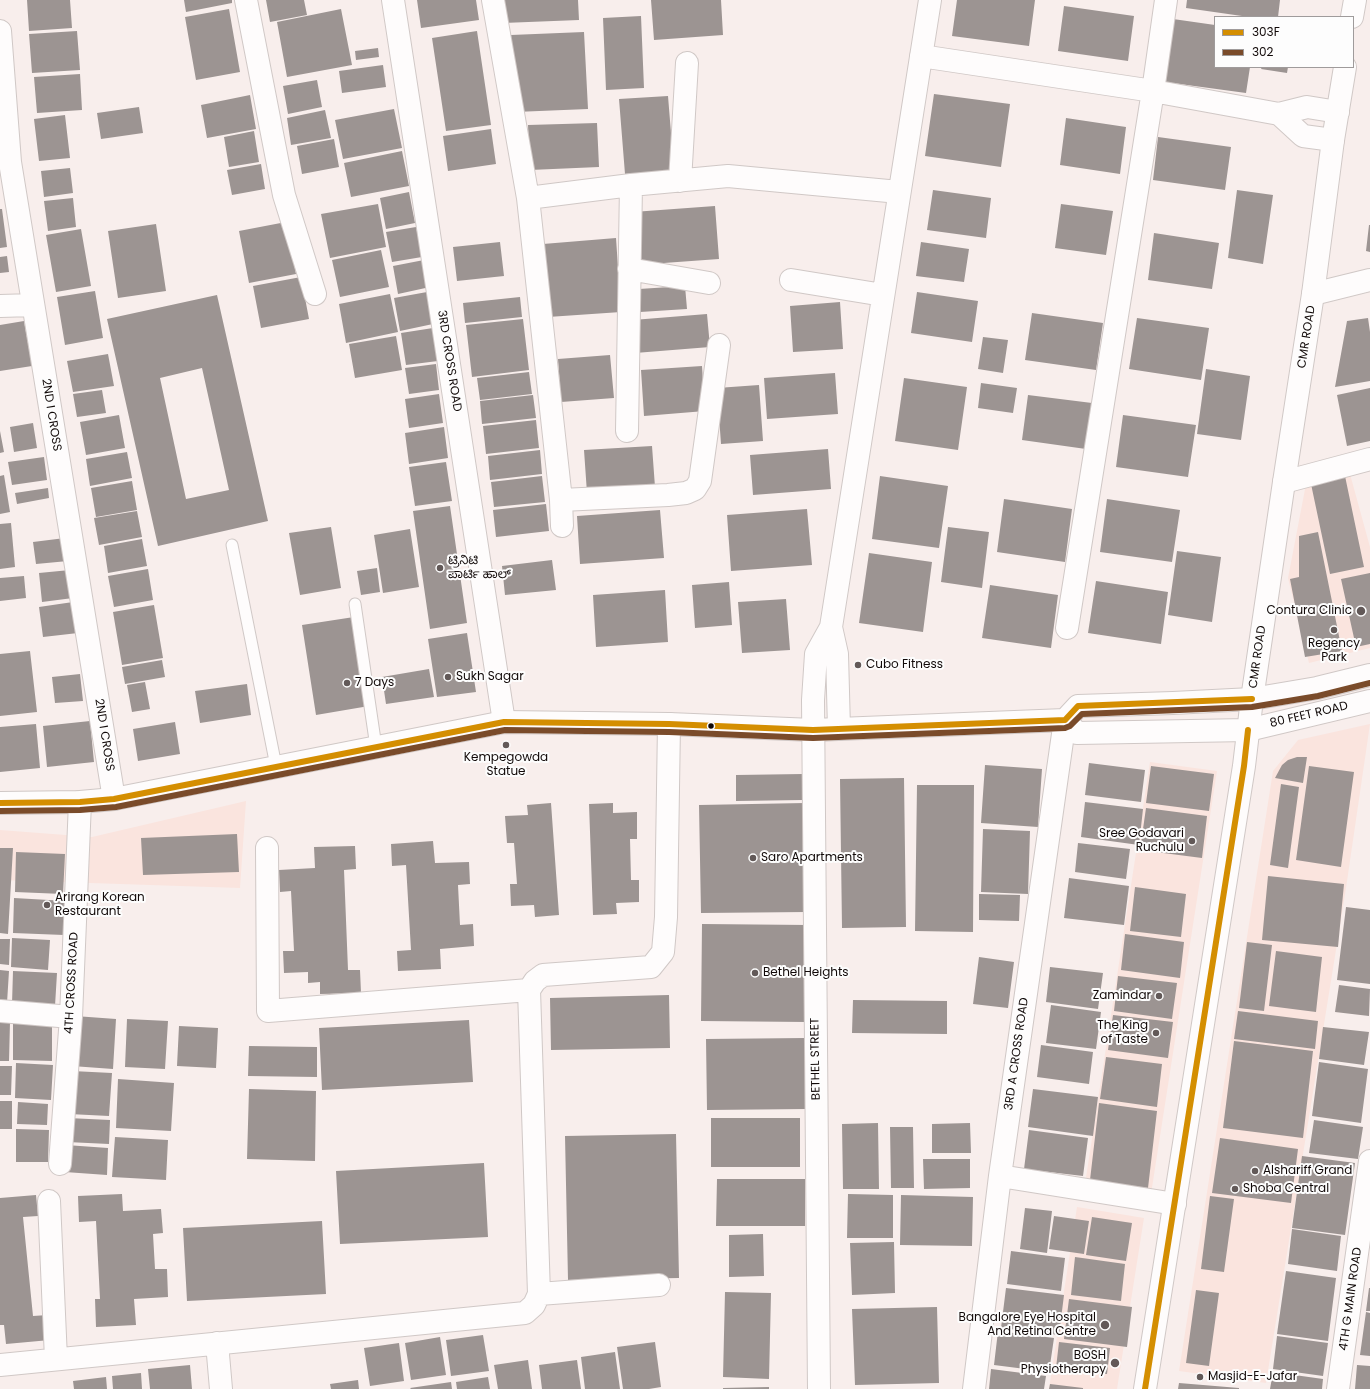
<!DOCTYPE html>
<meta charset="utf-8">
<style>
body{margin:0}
#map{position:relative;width:1370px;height:1389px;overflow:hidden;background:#f8eeec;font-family:Poppins,sans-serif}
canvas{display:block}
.legend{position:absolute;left:1214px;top:16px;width:140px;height:52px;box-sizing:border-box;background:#fdfdfd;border:1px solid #9f9b9b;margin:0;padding:5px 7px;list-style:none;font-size:12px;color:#110908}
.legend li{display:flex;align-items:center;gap:8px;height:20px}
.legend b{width:20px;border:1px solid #9f9b9b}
</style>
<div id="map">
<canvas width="1370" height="1389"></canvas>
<ul class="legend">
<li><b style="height:5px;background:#d48e01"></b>303F</li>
<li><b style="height:5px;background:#7a4b2a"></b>302</li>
</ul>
</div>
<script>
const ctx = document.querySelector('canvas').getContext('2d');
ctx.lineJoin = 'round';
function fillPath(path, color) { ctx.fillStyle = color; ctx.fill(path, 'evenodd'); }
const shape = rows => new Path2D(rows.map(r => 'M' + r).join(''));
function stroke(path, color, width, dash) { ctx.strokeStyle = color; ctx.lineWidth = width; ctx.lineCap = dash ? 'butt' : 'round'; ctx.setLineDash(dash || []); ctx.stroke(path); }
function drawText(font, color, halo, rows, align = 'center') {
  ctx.font = font + ' Poppins,"Noto Sans Kannada",sans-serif'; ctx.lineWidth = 4; ctx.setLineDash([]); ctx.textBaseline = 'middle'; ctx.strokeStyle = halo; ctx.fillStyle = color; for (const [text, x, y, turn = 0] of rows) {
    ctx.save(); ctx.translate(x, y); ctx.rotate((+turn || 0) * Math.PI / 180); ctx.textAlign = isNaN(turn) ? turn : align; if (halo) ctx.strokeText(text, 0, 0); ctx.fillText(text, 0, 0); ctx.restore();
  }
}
const built = shape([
 [1350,474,1370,547,1370,648,1309,663,1288,578,1306,484],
 [1370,724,1346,888,1266,1383,1179,1371,1273,771,1298,740],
 [1150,762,1217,771,1151,1194,1085,1184],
 [246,801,240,888,0,880,0,830,92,837],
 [1077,1207,1144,1218,1117,1389,1049,1389]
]);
const building = shape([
 [27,0,70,0,72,28,29,31],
 [184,0,232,0,232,3,186,12],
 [266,0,304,0,307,15,270,22],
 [417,0,476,0,479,20,421,28],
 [502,0,578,0,579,20,503,23],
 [651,0,721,0,723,35,654,40],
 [957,0,1035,0,1029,46,952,36],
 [1187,0,1280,0,1278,17,1249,17,1186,8],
 [1064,6,1134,16,1128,61,1058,51],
 [229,9,240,72,196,80,185,17],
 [341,9,352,65,287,77,277,22],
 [641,16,644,88,606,90,603,18],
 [1173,19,1215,25,1215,67,1250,67,1246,93,1165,82],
 [77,31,80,70,32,73,29,34],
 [477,31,491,125,446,131,432,38],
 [584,32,588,109,515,112,511,35],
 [378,48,379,57,356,60,355,51],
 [383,65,386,87,342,93,339,71],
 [1262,67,1288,67,1287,73,1261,69],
 [80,74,82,110,37,113,34,77],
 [317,80,322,107,288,114,283,86],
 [934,94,1010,104,1001,167,925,156],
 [250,95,256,129,207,138,201,105],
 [668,96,674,170,625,174,619,99],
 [139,107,143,133,101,139,97,113],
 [394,109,402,148,343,159,335,120],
 [325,110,331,138,291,145,287,118],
 [65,115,70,158,39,161,34,119],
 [1066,118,1126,127,1120,174,1060,165],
 [597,123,599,167,530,170,528,125],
 [491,129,496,164,448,171,443,136],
 [254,131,259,162,229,167,224,137],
 [1158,137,1231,147,1225,190,1153,180],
 [334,139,339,167,302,174,297,146],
 [402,151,409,186,351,197,344,163],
 [261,164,265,189,232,195,227,170],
 [70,168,73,193,44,197,41,171],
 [933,190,991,198,986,238,927,230],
 [1237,190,1273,195,1263,264,1228,258],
 [409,192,415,223,386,229,380,198],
 [73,198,76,227,48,231,44,201],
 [378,204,386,247,330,258,321,214],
 [1061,204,1113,211,1106,255,1055,248],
 [715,206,719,259,636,265,633,212],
 [0,209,2,209,7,247,0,248],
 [286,222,296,274,249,283,239,231],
 [156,224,166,291,118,298,108,231],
 [1369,225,1370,225,1370,252,1366,251],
 [416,227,422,257,392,262,386,232],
 [81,229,91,286,56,292,46,235],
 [1154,233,1219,243,1212,289,1148,280],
 [616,238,621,312,548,317,543,244],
 [500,242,504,276,457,281,453,247],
 [921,242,969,249,964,282,916,276],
 [381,250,389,287,340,297,332,260],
 [7,256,9,272,0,273,0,257],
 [424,260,430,287,398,294,393,266],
 [301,277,309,319,261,328,253,286],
 [685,286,687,309,640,312,639,289],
 [95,291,103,338,65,345,57,297],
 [427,292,433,324,400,331,394,298],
 [917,292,978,301,972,342,911,333],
 [390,294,398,332,346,343,339,304],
 [217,295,268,521,158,546,107,319],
 [202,368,229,490,186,499,160,378],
 [520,297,522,317,465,323,463,303],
 [840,302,843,349,793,352,790,306],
 [1032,313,1103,323,1096,370,1025,360],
 [707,314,710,347,635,353,633,320],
 [1137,318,1209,328,1201,380,1129,369],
 [1368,318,1370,332,1370,381,1335,387,1347,321],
 [523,319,529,370,472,377,466,325],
 [24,321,32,366,0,371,0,325],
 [433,328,438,361,406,365,401,333],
 [396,336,402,370,355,378,349,344],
 [983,337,1008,340,1003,373,978,369],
 [108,354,114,386,73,392,67,361],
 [610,355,614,398,561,402,558,359],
 [436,364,439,390,409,394,405,368],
 [702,366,705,411,644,416,641,370],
 [1206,369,1250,376,1241,440,1197,434],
 [529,372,532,394,480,400,477,378],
 [835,373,838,414,767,419,764,378],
 [904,378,967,387,958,450,895,441],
 [981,383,1017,388,1013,413,978,408],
 [759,385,763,441,721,444,717,388],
 [1370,388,1370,441,1347,446,1337,395],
 [102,390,106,413,77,417,73,394],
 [439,394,443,423,409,428,405,399],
 [533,395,536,418,482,424,480,401],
 [1028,395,1092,403,1086,449,1022,440],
 [119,415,125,448,86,455,80,422],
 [1123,415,1196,425,1188,477,1116,467],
 [536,420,539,448,486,454,483,426],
 [33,423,37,448,14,452,10,427],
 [444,427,448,458,409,464,405,433],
 [0,431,4,452,0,453],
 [652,446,655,487,587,493,584,450],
 [828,449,831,489,753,495,750,455],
 [540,450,542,474,490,480,488,456],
 [127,452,132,478,90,486,86,459],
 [44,457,47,480,12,485,8,462],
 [446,462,452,501,415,506,409,467],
 [4,475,10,512,0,514,0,476],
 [542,476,545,502,494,507,491,482],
 [880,476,948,486,939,548,872,539],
 [1345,476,1364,567,1330,574,1311,484],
 [132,481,137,510,96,517,91,488],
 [48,488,49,498,17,504,15,493],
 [1004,499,1072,509,1065,562,997,552],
 [1107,499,1180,510,1172,562,1100,552],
 [546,504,549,531,496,537,493,510],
 [450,506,467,623,430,629,413,511],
 [807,509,812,565,731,571,727,515],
 [660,510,664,558,580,564,577,516],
 [137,511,142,537,99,545,94,518],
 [11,523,15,567,0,569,0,524],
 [331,527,341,588,300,595,289,533],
 [948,527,989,532,982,588,941,582],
 [410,529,419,587,383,593,374,535],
 [1318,532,1342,651,1305,657,1290,579,1299,577,1299,536],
 [65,538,68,561,36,564,33,542],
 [142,539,147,566,108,573,104,546],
 [1177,551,1221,557,1212,622,1168,615],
 [869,553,932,562,923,632,859,623],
 [552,560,556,590,505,595,502,566],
 [377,568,380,592,361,595,357,571],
 [148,569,153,600,114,607,108,576],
 [70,570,73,598,42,602,39,573],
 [1370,573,1370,644,1356,647,1341,579],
 [24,576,26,598,0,601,0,578],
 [1096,581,1168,592,1161,644,1088,633],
 [729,582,732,625,695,628,692,585],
 [990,585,1058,595,1051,648,982,638],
 [665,590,668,642,596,647,593,595],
 [786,599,790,650,742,653,738,602],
 [73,602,78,633,43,637,39,607],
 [154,605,163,658,122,665,113,612],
 [354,617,369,706,316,715,302,625],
 [467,633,476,692,437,697,428,639],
 [30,651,37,712,0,716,0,654],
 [162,660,165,677,125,684,122,667],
 [429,669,434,697,386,704,382,677],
 [80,674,83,701,55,703,52,677],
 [145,682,150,709,132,712,127,685],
 [247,684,251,715,200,723,195,691],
 [90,721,94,762,47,767,43,726],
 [175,722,180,754,138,761,133,729],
 [36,724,40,768,0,772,0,727],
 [1297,757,1307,757,1303,783,1275,778,1282,765,1288,760],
 [1089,763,1145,770,1141,802,1085,795],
 [985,765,1042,769,1038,827,981,823],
 [1151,766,1214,774,1209,811,1146,803],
 [1309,766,1354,772,1341,867,1296,860],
 [803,774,803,800,736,801,736,775],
 [904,778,906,927,842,928,840,779],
 [1281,784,1299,787,1288,868,1270,865],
 [917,785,974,785,973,932,915,931],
 [1085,802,1143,809,1139,845,1081,837],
 [551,803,559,915,535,917,534,905,511,906,510,884,517,884,514,843,507,843,505,816,528,815,527,805],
 [613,803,613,813,637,812,637,839,630,839,631,880,639,880,639,902,616,903,617,914,593,915,589,804],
 [805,803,807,912,701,913,699,805],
 [1146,808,1207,816,1202,858,1140,850],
 [983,829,1030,831,1028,894,981,892],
 [237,834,239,872,143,875,141,838],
 [433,841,435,863,469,862,470,884,458,885,460,925,473,924,474,946,440,949,441,969,398,971,397,951,411,950,406,865,392,866,391,844],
 [1078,843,1130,849,1126,879,1075,872],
 [355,846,356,869,344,870,348,970,360,970,361,993,320,994,320,982,308,983,308,972,284,973,283,951,294,951,291,891,280,892,279,870,315,868,314,847],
 [0,848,13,848,8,934,0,933],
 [16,852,65,854,63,894,15,892],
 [1268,876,1344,884,1338,947,1262,940],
 [1069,878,1129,886,1124,925,1064,918],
 [1135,887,1186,894,1181,937,1130,931],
 [979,894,1020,895,1019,921,979,920],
 [14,898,66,901,64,935,13,933],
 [1346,907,1370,910,1370,984,1337,980],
 [702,924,808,925,807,1022,701,1021],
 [1125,934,1184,942,1180,978,1121,970],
 [12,938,50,940,48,970,11,967],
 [0,939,10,939,9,965,0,964],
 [1247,942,1272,945,1264,1011,1239,1008],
 [1276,951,1322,957,1316,1012,1269,1006],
 [979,957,1014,962,1008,1008,973,1004],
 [1050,967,1103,973,1098,1009,1046,1002],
 [0,970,9,971,7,1003,0,1002],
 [13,971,57,973,55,1006,12,1004],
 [1118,976,1177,983,1172,1019,1114,1011],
 [1339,985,1370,989,1369,1016,1335,1012],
 [669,995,670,1048,551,1050,550,998],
 [853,1000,947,1001,947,1034,852,1033],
 [1051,1005,1101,1012,1096,1049,1046,1043],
 [1238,1011,1318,1021,1315,1049,1234,1039],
 [1113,1015,1173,1022,1168,1058,1108,1050],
 [75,1016,116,1019,113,1069,72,1066],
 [127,1019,168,1021,165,1069,125,1067],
 [469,1020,473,1082,322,1090,319,1028],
 [0,1021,10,1022,9,1061,0,1061],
 [13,1021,52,1021,52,1061,13,1060],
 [179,1026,218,1028,216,1068,177,1066],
 [1323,1027,1369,1032,1364,1065,1319,1059],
 [805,1038,806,1109,707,1110,706,1039],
 [1234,1041,1313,1051,1303,1138,1223,1128],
 [1041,1045,1093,1052,1089,1084,1037,1077],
 [249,1046,317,1047,317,1077,248,1076],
 [1106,1057,1162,1064,1157,1107,1100,1099],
 [1319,1062,1368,1069,1361,1123,1312,1116],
 [16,1063,53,1065,51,1100,15,1098],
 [0,1066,12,1066,11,1095,0,1095],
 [72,1071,112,1073,109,1116,69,1114],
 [118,1079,174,1083,171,1131,116,1128],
 [249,1089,316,1091,315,1161,247,1159],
 [1033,1089,1098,1097,1093,1136,1028,1127],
 [0,1101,12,1101,12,1129,0,1129],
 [18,1102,48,1104,47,1125,17,1124],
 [1099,1103,1157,1111,1148,1188,1090,1180],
 [68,1118,110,1120,109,1144,67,1142],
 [711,1118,800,1118,800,1167,711,1167],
 [1314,1120,1363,1127,1358,1159,1309,1153],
 [878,1123,879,1189,843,1189,842,1124],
 [970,1123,971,1153,932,1153,932,1124],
 [890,1127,913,1127,914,1188,891,1188],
 [16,1129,49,1130,48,1162,16,1162],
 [1029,1130,1088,1138,1083,1176,1024,1169],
 [676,1134,679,1278,568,1280,565,1136],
 [115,1137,168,1140,166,1180,112,1177],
 [1220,1138,1298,1149,1291,1203,1212,1193],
 [66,1145,108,1148,107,1175,65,1172],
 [1302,1156,1355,1163,1345,1235,1292,1228],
 [923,1159,970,1159,970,1188,924,1189],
 [484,1163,488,1237,340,1244,336,1171],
 [717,1179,805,1179,805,1226,716,1226],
 [122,1194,123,1211,161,1209,163,1233,153,1234,155,1269,167,1269,168,1297,134,1299,136,1325,96,1327,95,1299,100,1299,96,1221,79,1222,78,1196],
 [848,1194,893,1195,893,1238,847,1238],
 [36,1195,38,1216,23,1217,33,1316,48,1315,50,1340,6,1344,4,1325,0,1325,0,1198],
 [901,1195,973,1197,972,1246,900,1245],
 [1210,1196,1234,1199,1224,1272,1201,1269],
 [1025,1208,1052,1211,1047,1253,1020,1249],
 [1054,1216,1089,1221,1084,1254,1049,1249],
 [1092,1217,1132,1223,1126,1261,1086,1255],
 [322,1221,326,1294,187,1301,183,1228],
 [1292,1229,1341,1236,1337,1271,1288,1264],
 [763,1234,764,1276,729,1277,729,1235],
 [894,1242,895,1293,852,1295,850,1243],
 [1011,1251,1065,1258,1061,1291,1007,1284],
 [1075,1257,1125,1264,1121,1301,1071,1295],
 [1286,1271,1336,1278,1328,1341,1277,1334],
 [1006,1288,1064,1295,1059,1335,1001,1328],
 [1369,1288,1370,1288,1370,1311,1366,1311],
 [1196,1290,1219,1293,1209,1366,1186,1363],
 [725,1292,771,1293,769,1379,723,1377],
 [1069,1299,1132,1307,1127,1347,1064,1339],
 [937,1307,939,1383,855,1385,852,1309],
 [1366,1312,1370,1313,1370,1356,1360,1355],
 [998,1331,1054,1338,1049,1372,994,1365],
 [483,1335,489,1371,451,1376,446,1340],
 [1277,1336,1328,1343,1323,1376,1273,1369],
 [440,1337,446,1375,411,1380,405,1343],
 [655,1342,661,1387,649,1389,623,1389,617,1347],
 [1059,1342,1110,1348,1107,1374,1056,1368],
 [399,1343,404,1381,370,1386,364,1348],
 [615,1352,620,1389,585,1389,581,1357],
 [528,1360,532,1389,498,1389,494,1365],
 [577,1360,581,1389,542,1389,539,1365],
 [190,1365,192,1389,150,1389,148,1369],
 [1357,1365,1370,1366,1370,1389,1355,1389],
 [991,1369,1046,1376,1044,1389,989,1389],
 [1273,1372,1323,1379,1322,1389,1270,1389],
 [141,1373,142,1389,113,1389,112,1376],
 [106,1377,107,1389,74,1389,73,1381],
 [488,1377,490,1389,457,1389,456,1382],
 [358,1380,359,1389,331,1389,330,1384],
 [451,1382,452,1389,411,1389,410,1388],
 [1179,1383,1239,1388,1239,1389,1178,1389],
 [1050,1384,1083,1388,1083,1389,1049,1389],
 [769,1387,769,1389,723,1389,723,1388]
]);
const service = shape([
 [232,545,276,766],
 [355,604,376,747]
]);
const minor = shape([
 [246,0,284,195,315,294],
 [393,0,504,722],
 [493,0,528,198,561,500,562,526],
 [0,31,10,162,114,799],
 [921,56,1153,91,1279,114],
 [1333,140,1303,136,1279,114,1307,107,1338,112],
 [680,181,687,63],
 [528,198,631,185,728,176,899,192],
 [629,269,709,283],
 [791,280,883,295],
 [1313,294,1370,280],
 [0,306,33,305],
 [627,431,631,185],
 [1284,482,1370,459],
 [561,500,668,495,686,493,695,489,700,481,719,345],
 [831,627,930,0],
 [1067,628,1153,91,1166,0],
 [267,848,268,1011,529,990],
 [0,1011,71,1017],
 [60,1164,71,1017,80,802],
 [1000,1176,1175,1204],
 [49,1201,56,1359],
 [539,1294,659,1285],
 [217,1343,221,1389],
 [0,1365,525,1313,534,1305,539,1294,529,990,535,981,543,975,651,967,663,952,666,917,669,724],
 [819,1389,813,700,816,654,831,627,837,654,839,729],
 [974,1389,1000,1176,1065,720],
 [1338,1389,1370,1161]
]);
const tertiary = shape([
 [1352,17,1355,0],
 [1145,1389,1244,766,1252,699,1284,482,1313,294,1333,140,1345,67]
]);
const secondary = shape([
 [1065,720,1077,733,1248,730,1370,701],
 [0,803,80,802,114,799,504,722,669,724,813,730,1065,720,1078,706,1173,703,1252,699,1317,688,1370,675]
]);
const bus1 = shape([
 [0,803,80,802,114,799,504,722,669,724,813,730,1065,720,1078,706,1252,699],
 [1145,1389,1244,766,1248,730]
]);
const bus2 = shape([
 [0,811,80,810,116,807,505,730,669,732,813,738,1065,728,1070,726,1082,714,1252,707,1318,696,1370,683]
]);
const markers = [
 [440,568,4,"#625958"],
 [1361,611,5,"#625958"],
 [1334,630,4,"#625958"],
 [858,665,4,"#625958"],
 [448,677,4,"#625958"],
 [347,683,4,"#625958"],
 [711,726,3.5,"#110908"],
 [506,745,4,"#625958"],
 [1192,841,4,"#625958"],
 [753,858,4,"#625958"],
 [47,905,4,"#625958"],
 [755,973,4,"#625958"],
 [1159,996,4,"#625958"],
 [1156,1033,4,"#625958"],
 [1255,1171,4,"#625958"],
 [1235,1189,4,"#625958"],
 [1105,1325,5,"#625958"],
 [1115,1363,5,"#625958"],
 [1200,1377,4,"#625958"]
];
const streetNames = [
 ["CMR ROAD",1307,337,-81],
 ["3RD CROSS ROAD",449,361,81],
 ["2ND I CROSS",51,415,81],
 ["CMR ROAD",1258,657,-82],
 ["80 FEET ROAD",1309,715,-13],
 ["2ND I CROSS",104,735,81],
 ["4TH CROSS ROAD",72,983,-87],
 ["3RD A CROSS ROAD",1017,1054,-82],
 ["BETHEL STREET",816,1059,-91],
 ["4TH G MAIN ROAD",1351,1299,-82]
];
const poiNames = [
 ["ಟ್ರಿನಿಟಿ",448,561],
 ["ಪಾರ್ಟಿ ಹಾಲ್",448,575],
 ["Contura Clinic",1352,611,"right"],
 ["Regency",1334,644,"center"],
 ["Park",1334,658,"center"],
 ["Cubo Fitness",866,665],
 ["Sukh Sagar",456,677],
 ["7 Days",355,683],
 ["Kempegowda",506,758,"center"],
 ["Statue",506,772,"center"],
 ["Sree Godavari",1184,834,"right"],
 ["Ruchulu",1184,848,"right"],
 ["Saro Apartments",761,858],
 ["Arirang Korean",55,898],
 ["Restaurant",55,912],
 ["Bethel Heights",763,973],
 ["Zamindar",1151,996,"right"],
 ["The King",1148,1026,"right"],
 ["of Taste",1148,1040,"right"],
 ["Alshariff Grand",1263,1171],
 ["Shoba Central",1243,1189],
 ["Bangalore Eye Hospital",1096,1318,"right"],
 ["And Retina Centre",1096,1332,"right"],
 ["BOSH",1106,1356,"right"],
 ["Physiotherapy",1106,1370,"right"],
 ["Masjid-E-Jafar",1208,1377]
];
fillPath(built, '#fae4de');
fillPath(building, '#9c9492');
stroke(service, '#d0c8c6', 13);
stroke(minor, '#d0c8c6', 24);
stroke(tertiary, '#d0c8c6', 24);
stroke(secondary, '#d0c8c6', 24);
stroke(service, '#fefcfc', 11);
stroke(minor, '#fefcfc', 22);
stroke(tertiary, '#fefcfc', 22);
stroke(secondary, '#fefcfc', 22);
stroke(bus1, '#d48e01', 6);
stroke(bus2, '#7a4b2a', 6);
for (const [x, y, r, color] of markers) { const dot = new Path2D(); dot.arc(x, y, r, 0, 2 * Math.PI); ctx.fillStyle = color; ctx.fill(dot); stroke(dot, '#fdfdfd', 1.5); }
drawText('12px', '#110908', '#fdfdfd', streetNames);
drawText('12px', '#110908', '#fdfdfd', poiNames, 'left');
</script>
